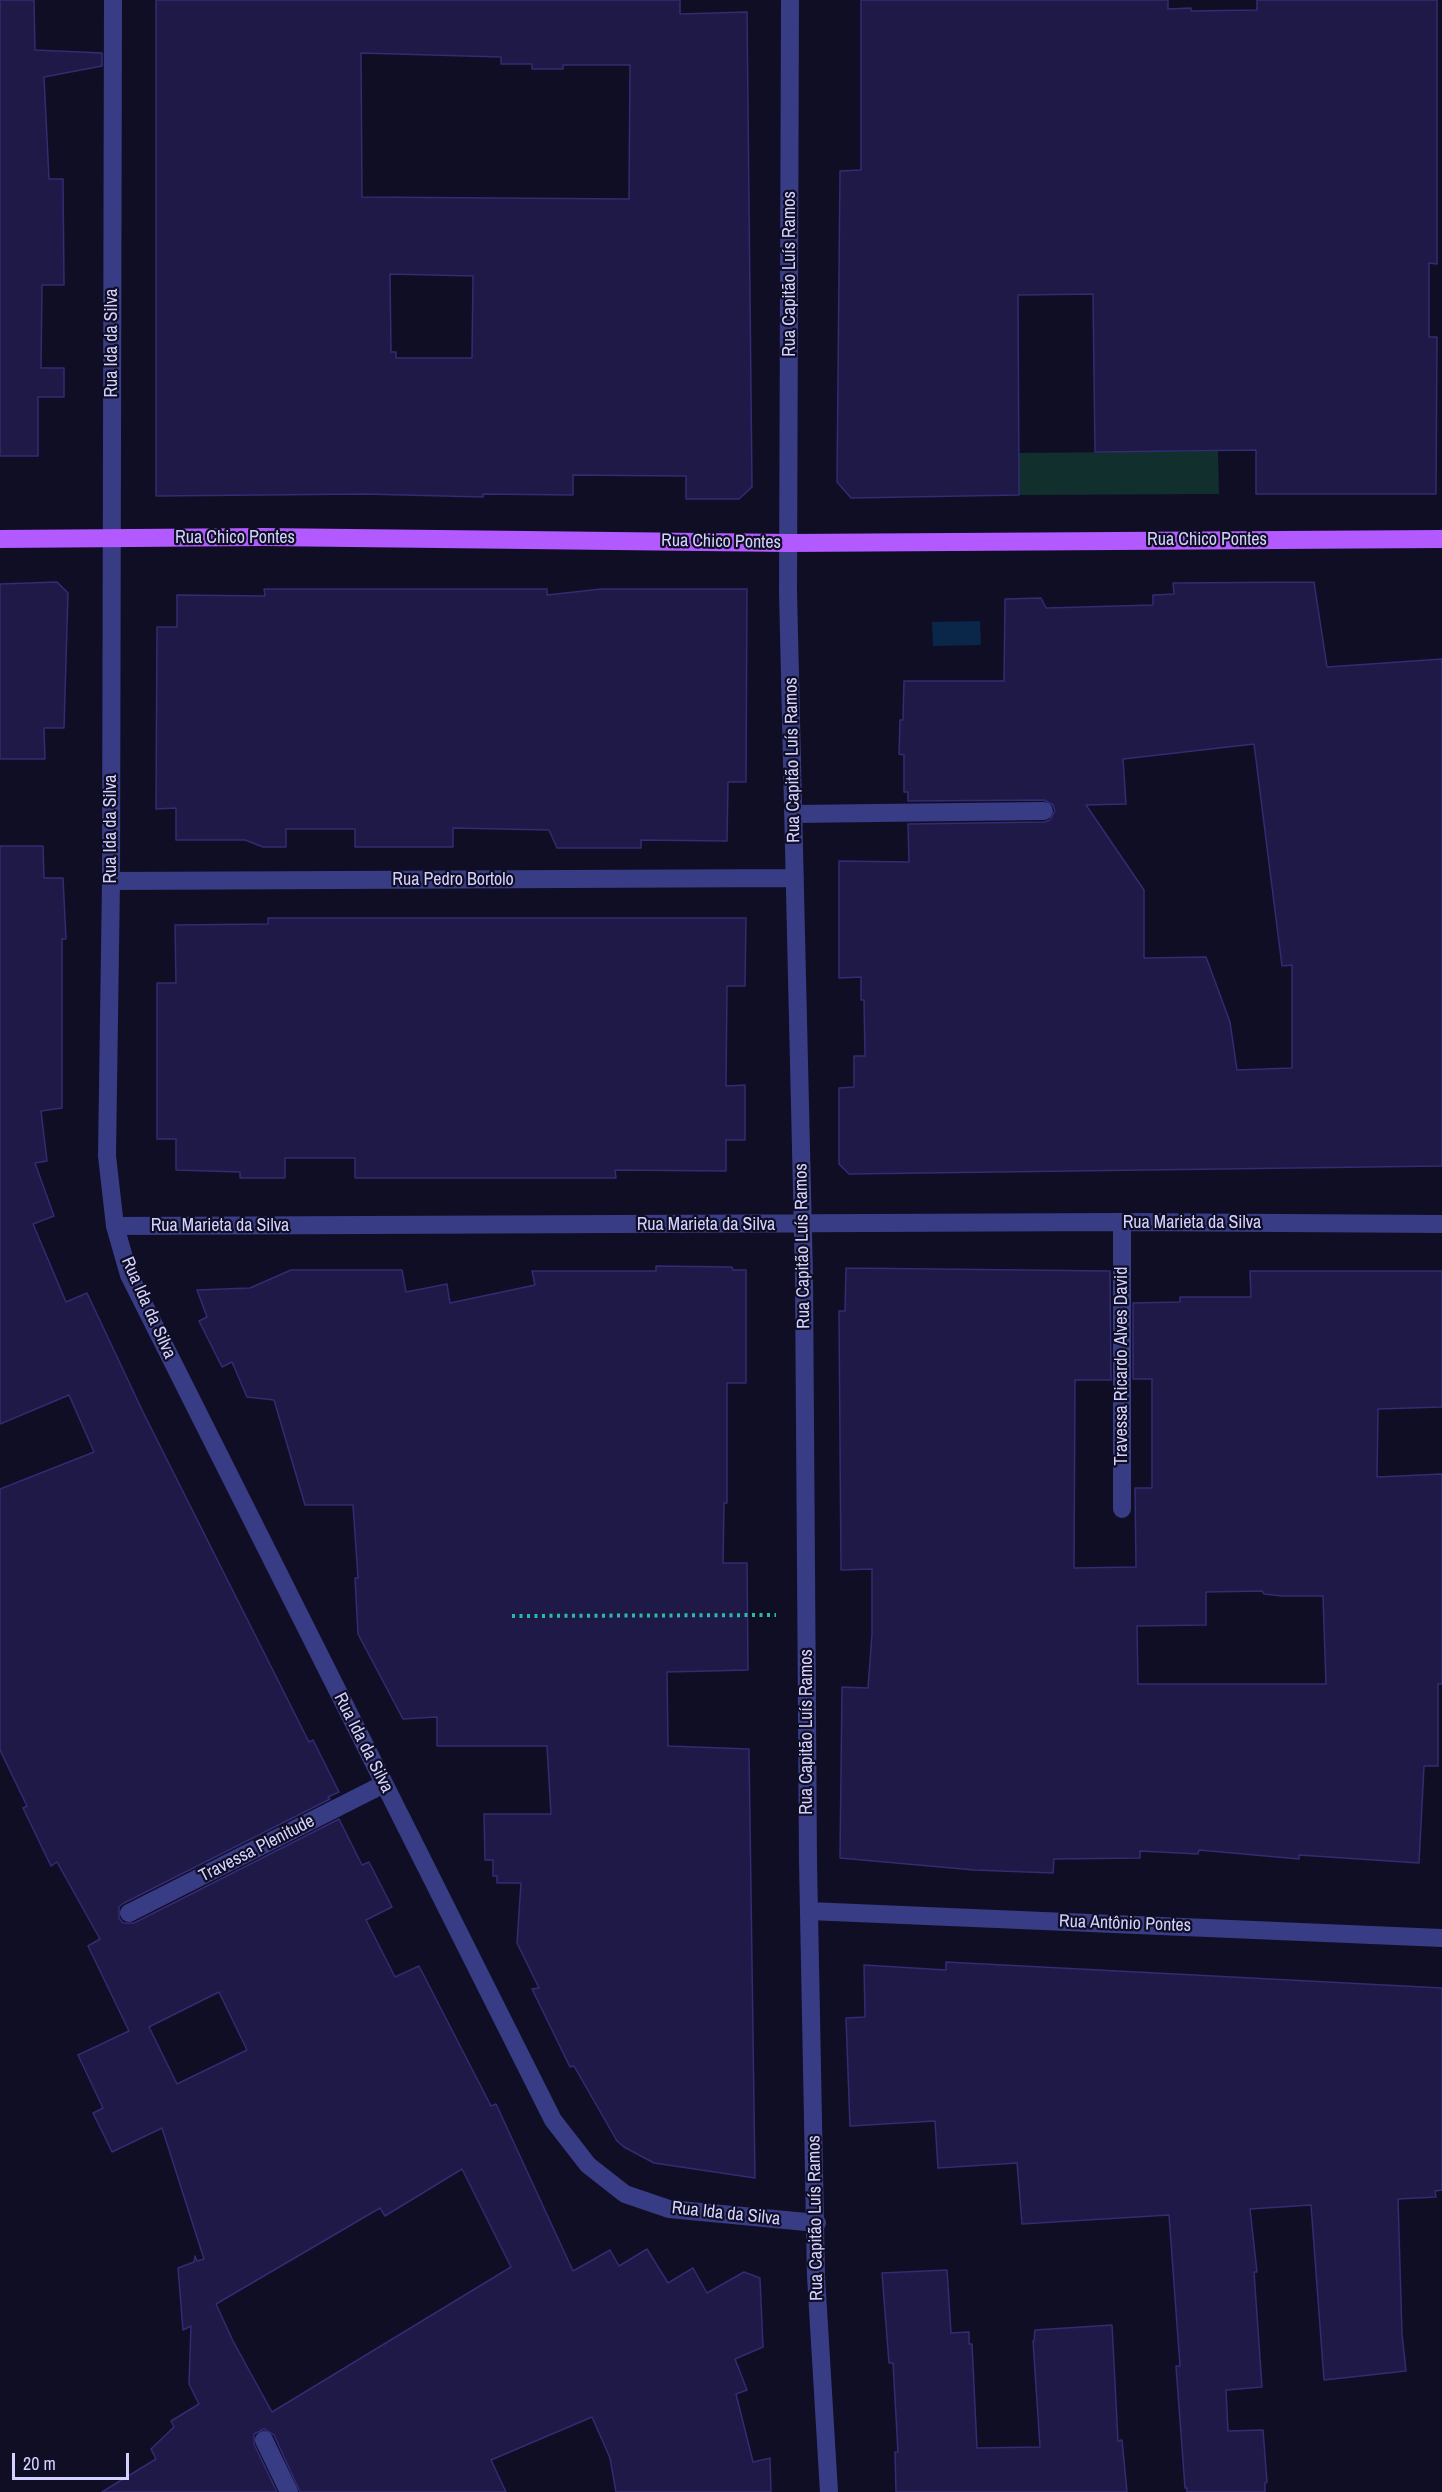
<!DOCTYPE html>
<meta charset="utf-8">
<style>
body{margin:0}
#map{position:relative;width:1442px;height:2492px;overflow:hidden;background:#100e25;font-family:"Archivo Narrow",sans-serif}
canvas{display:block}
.scale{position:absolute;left:12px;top:2453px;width:117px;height:27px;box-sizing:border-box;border:3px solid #d3d2ff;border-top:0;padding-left:8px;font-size:18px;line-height:21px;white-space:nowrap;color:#d3d2ff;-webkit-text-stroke:4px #100e25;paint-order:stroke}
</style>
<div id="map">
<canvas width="1442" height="2492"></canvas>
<div class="scale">20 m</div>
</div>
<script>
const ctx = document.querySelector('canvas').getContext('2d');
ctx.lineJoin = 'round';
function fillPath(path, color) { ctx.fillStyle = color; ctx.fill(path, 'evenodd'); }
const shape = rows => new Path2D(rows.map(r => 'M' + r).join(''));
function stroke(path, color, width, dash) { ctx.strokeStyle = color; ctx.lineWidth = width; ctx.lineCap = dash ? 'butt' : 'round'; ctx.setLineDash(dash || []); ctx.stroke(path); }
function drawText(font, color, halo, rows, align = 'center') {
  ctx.font = font + ' "Archivo Narrow",sans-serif'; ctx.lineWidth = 4.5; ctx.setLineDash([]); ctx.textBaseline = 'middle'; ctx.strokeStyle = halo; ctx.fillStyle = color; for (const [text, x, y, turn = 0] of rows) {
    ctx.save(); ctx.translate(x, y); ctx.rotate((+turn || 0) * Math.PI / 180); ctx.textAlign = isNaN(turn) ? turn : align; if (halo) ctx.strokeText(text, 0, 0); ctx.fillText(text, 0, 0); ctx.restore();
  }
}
const green = shape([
 [1218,451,1219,494,1019,495,1019,453]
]);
const water = shape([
 [980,621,981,645,933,646,932,622]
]);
const building = shape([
 [0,0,34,0,35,50,102,53,102,66,44,77,49,179,63,179,64,285,42,285,41,368,64,368,64,397,38,397,38,456,0,456,0,0],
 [156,0,680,0,680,14,747,12,752,487,739,499,686,499,686,476,573,475,573,495,483,494,483,497,365,494,156,496,156,0],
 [361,53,501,57,501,64,532,64,532,69,563,69,563,65,630,65,629,199,362,197,361,53],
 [390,274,473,276,472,358,396,358,396,352,391,352,390,274],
 [861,0,1168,0,1168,9,1191,8,1191,11,1257,10,1257,0,1437,0,1437,264,1429,263,1429,337,1437,337,1436,494,1256,494,1256,450,1095,452,1093,294,1018,295,1019,495,851,498,837,482,840,171,861,170,861,0],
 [57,582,68,593,64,728,44,728,45,759,0,759,0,584,57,582],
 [1314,582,1327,667,1442,659,1442,1166,849,1174,839,1164,839,1088,854,1087,854,1056,865,1056,864,1000,861,1000,861,977,839,978,839,861,909,862,908,824,1044,822,1050,820,1055,811,1053,805,1044,800,908,801,908,792,904,792,904,755,899,754,900,720,903,720,904,681,1004,681,1005,599,1041,598,1046,608,1153,605,1153,595,1174,594,1173,583,1314,582],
 [1254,744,1282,966,1292,965,1292,1068,1237,1070,1230,1022,1206,957,1144,958,1144,890,1086,805,1126,804,1123,759,1254,744],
 [264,589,547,589,547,595,601,589,747,589,746,782,728,782,727,841,641,840,641,848,557,848,549,830,453,828,453,847,355,847,355,829,286,829,286,847,263,847,245,840,176,840,176,808,156,809,157,627,177,627,177,595,265,596,264,589],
 [0,846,43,846,44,878,63,878,66,939,62,939,62,1108,41,1111,47,1161,35,1163,54,1216,33,1224,66,1302,87,1293,143,1412,236,1597,309,1742,313,1740,339,1792,328,1797,330,1799,124,1903,119,1907,119,1918,123,1923,134,1923,339,1819,362,1865,369,1862,392,1907,366,1920,395,1977,419,1966,491,2106,496,2104,573,2271,610,2250,619,2266,647,2249,668,2283,693,2268,707,2293,744,2272,760,2278,763,2347,735,2359,747,2390,736,2394,753,2462,770,2458,771,2492,616,2492,610,2458,592,2417,491,2460,506,2492,300,2492,274,2435,264,2429,254,2434,254,2444,277,2492,102,2492,156,2459,151,2449,174,2427,171,2421,199,2404,189,2384,191,2326,183,2330,178,2268,194,2262,195,2256,197,2261,204,2259,162,2128,112,2152,93,2113,103,2108,78,2055,129,2031,88,1946,100,1939,57,1862,51,1866,23,1808,27,1806,0,1750,0,1489,94,1452,69,1395,0,1424,0,846],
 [219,1992,247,2050,177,2084,149,2027,219,1992],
 [462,2169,511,2267,272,2412,233,2341,216,2304,380,2208,385,2216,462,2169],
 [268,918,746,918,745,986,727,986,726,1086,745,1085,745,1140,726,1140,726,1171,615,1170,616,1178,355,1178,355,1158,285,1158,285,1178,240,1178,240,1172,176,1170,176,1139,157,1139,157,983,176,983,175,925,268,924,268,918],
 [656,1266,732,1267,733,1270,746,1270,746,1383,727,1383,727,1503,724,1503,723,1563,747,1563,748,1670,667,1672,668,1746,749,1749,755,2178,654,2163,624,2147,617,2141,574,2066,570,2067,532,1989,539,1988,517,1943,521,1883,497,1883,497,1876,493,1876,493,1860,485,1860,484,1814,551,1814,547,1746,437,1746,437,1717,403,1719,358,1634,355,1578,358,1578,353,1505,305,1505,274,1400,247,1397,232,1362,222,1367,199,1321,207,1317,197,1290,250,1288,291,1270,402,1270,406,1292,447,1284,450,1303,535,1285,532,1271,656,1271,656,1266],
 [846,1268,1110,1271,1111,1380,1075,1380,1074,1568,1136,1567,1135,1488,1152,1488,1152,1379,1133,1379,1133,1303,1180,1302,1180,1297,1251,1297,1250,1271,1442,1271,1442,1407,1378,1409,1377,1477,1442,1474,1442,1684,1438,1684,1438,1766,1424,1766,1419,1863,1299,1855,1299,1859,1199,1850,1198,1854,1140,1851,1140,1858,1054,1859,1053,1873,974,1870,840,1858,842,1687,868,1688,872,1634,872,1569,841,1570,839,1311,845,1311,846,1268],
 [1262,1591,1264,1594,1283,1596,1323,1596,1326,1684,1138,1684,1137,1626,1206,1625,1206,1592,1262,1591],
 [946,1962,1442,1988,1442,2190,1435,2191,1436,2197,1398,2199,1402,2334,1406,2371,1324,2380,1311,2205,1250,2209,1257,2272,1254,2272,1262,2387,1226,2390,1228,2431,1263,2430,1267,2482,1265,2483,1265,2492,1187,2492,1187,2488,1185,2488,1176,2366,1180,2366,1169,2215,1022,2224,1017,2163,938,2168,935,2121,850,2126,846,2018,865,2017,864,1965,946,1970,946,1962],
 [947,2270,951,2333,969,2332,969,2344,972,2344,977,2448,1040,2447,1033,2341,1034,2341,1035,2330,1112,2325,1118,2441,1122,2440,1127,2492,896,2492,895,2452,898,2452,893,2363,889,2363,882,2273,947,2270]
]);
const path = shape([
 [512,1616,776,1615]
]);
const minor = shape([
 [113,0,111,881,107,1156,115,1226,129,1275,553,2120,588,2165,625,2194,669,2209,817,2223],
 [790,0,788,591,804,1277,808,1861,816,2276,829,2492],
 [794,814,1044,811],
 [111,881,795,878],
 [1122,1222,1122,1509],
 [115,1226,1122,1222,1442,1224],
 [809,1911,1442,1938],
 [129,1913,384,1784],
 [264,2440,289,2492]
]);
const major = shape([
 [0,539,263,537,789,543,1442,539]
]);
const streetNames = [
 ["Rua Capitão Luís Ramos",790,274,-90],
 ["Rua Ida da Silva",112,343,-90],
 ["Rua Chico Pontes",235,538],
 ["Rua Chico Pontes",1207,540],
 ["Rua Chico Pontes",721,542,1],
 ["Rua Capitão Luís Ramos",793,760,-91],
 ["Rua Ida da Silva",111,829,-90],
 ["Rua Pedro Bortolo",453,880],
 ["Rua Marieta da Silva",1192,1223],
 ["Rua Marieta da Silva",706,1225],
 ["Rua Marieta da Silva",220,1226],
 ["Rua Capitão Luís Ramos",803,1246,-91],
 ["Rua Ida da Silva",148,1308,66],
 ["Travessa Ricardo Alves David",1122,1366,-90],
 ["Rua Capitão Luís Ramos",807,1732,-90],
 ["Rua Ida da Silva",363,1743,63],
 ["Travessa Plenitude",257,1849,-27],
 ["Rua Antônio Pontes",1125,1924,2],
 ["Rua Ida da Silva",726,2214,6],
 ["Rua Capitão Luís Ramos",816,2218,-91]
];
fillPath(green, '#112f2c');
fillPath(water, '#0a2648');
fillPath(building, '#1f1947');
stroke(building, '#332b73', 1.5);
stroke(path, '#2bbaa4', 4, [3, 4.5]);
stroke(minor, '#383c85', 18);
stroke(major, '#b259ff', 18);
drawText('18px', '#d3d2ff', '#100e25', streetNames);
</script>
